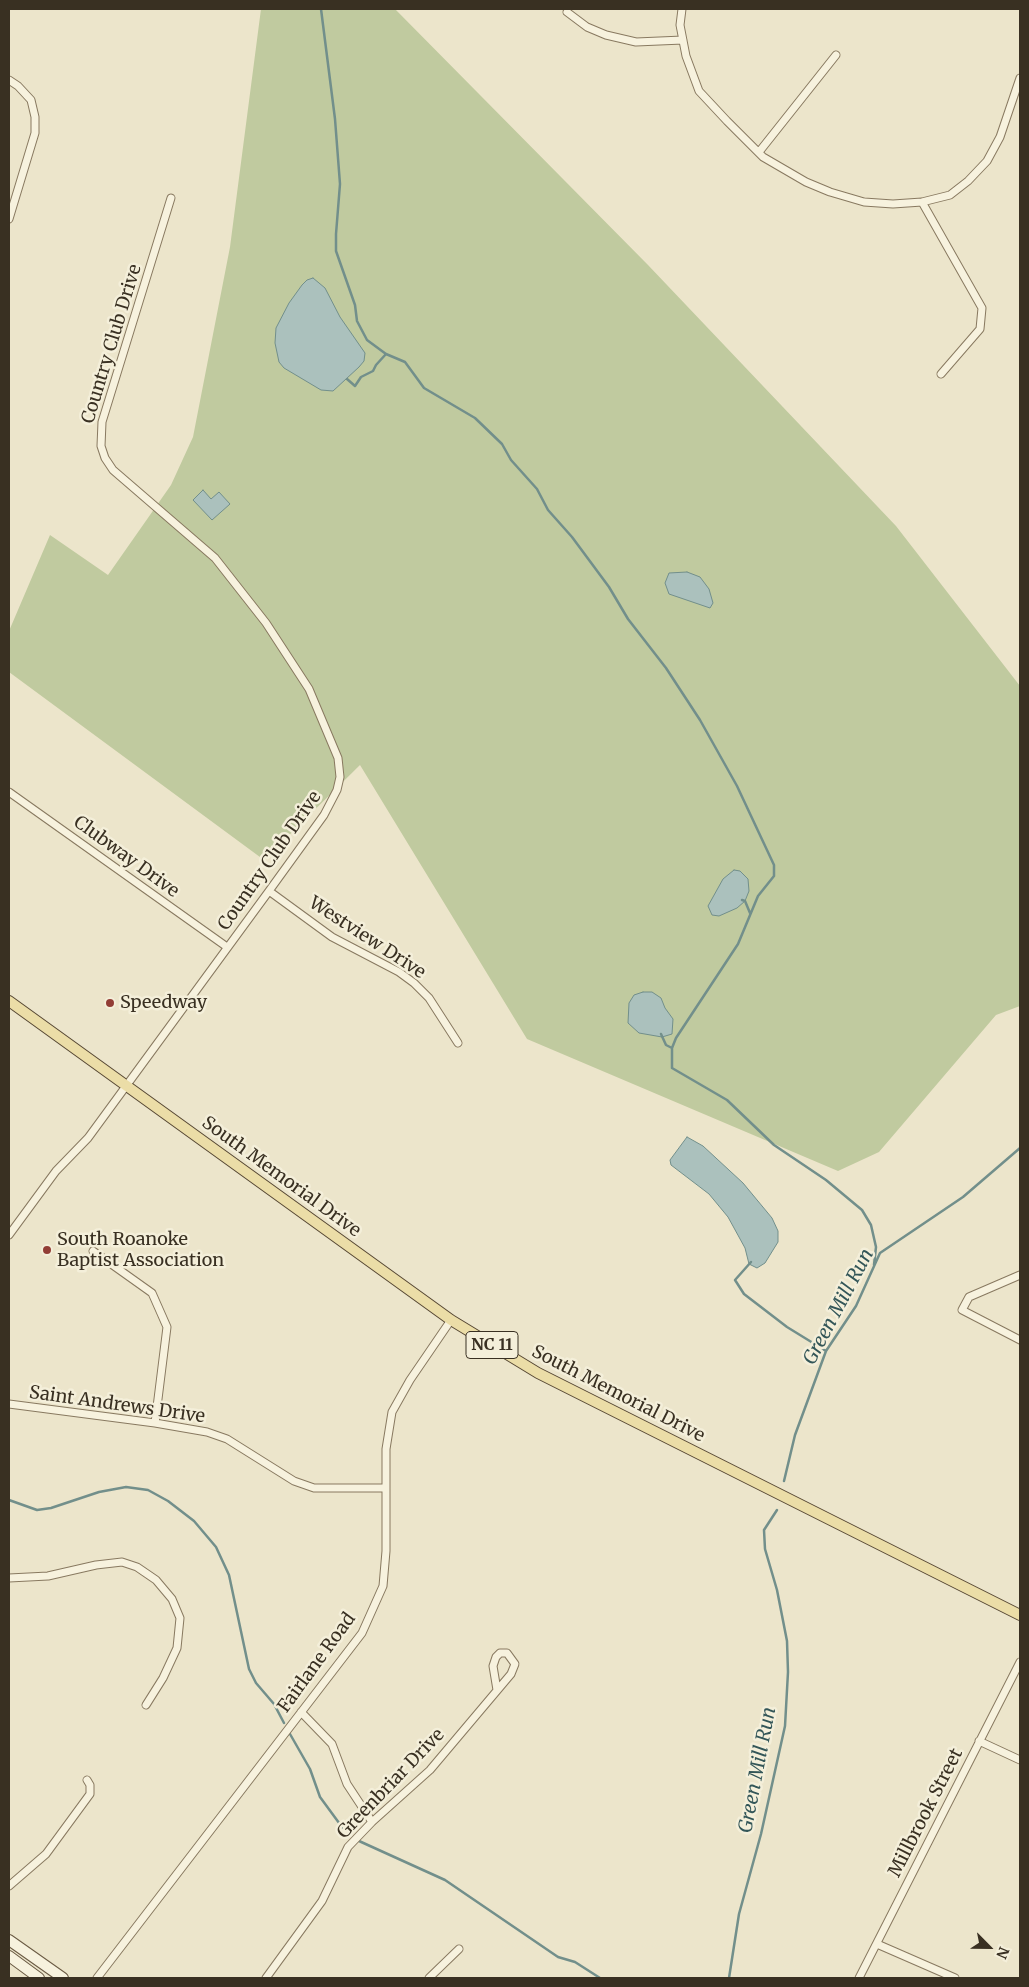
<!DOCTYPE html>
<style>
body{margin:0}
#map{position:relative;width:1029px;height:1987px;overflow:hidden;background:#ece5cb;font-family:Merriweather,serif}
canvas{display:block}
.frame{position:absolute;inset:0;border:10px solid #393022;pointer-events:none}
.north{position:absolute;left:964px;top:1922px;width:50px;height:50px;-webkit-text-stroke:4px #f4efda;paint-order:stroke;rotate:113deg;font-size:14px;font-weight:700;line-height:20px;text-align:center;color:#393022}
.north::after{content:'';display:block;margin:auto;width:18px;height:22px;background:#393022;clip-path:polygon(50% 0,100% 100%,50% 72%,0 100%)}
</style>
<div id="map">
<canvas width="1029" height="1987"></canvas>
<div class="frame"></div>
<div class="north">N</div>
</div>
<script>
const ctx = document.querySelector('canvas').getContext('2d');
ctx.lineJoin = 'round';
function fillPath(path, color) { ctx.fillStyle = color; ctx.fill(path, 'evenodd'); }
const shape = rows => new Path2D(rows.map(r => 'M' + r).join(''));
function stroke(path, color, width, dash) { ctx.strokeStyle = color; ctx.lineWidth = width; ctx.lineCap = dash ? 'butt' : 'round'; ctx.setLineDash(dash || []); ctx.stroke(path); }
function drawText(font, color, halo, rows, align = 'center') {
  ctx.font = font + ' Merriweather,serif'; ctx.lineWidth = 5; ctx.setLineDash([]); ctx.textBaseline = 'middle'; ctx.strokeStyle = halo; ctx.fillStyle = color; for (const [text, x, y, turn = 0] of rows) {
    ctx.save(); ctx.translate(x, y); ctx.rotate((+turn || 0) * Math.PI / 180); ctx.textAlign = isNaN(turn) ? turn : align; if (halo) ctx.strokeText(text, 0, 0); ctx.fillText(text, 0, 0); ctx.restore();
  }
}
const green = shape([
 [261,9,395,9,648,265,896,526,1020,686,1020,1006,996,1015,879,1152,838,1171,527,1039,360,765,264,860,9,672,9,631,50,535,108,575,171,485,193,437,230,247]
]);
const water = shape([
 [313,278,325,288,340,317,365,353,364,361,359,367,333,391,321,390,284,368,279,362,275,343,276,328,289,303,302,285,307,280,313,278],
 [203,490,211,499,219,492,230,504,212,520,193,500,203,490],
 [687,572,700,577,709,589,713,603,710,608,669,594,665,583,669,573,687,572],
 [734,870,740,871,748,879,749,891,745,901,737,908,719,916,712,915,708,906,723,879,734,870],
 [643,992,652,992,661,998,665,1008,673,1019,672,1034,662,1037,639,1033,628,1023,629,1003,634,995,643,992],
 [687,1137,703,1146,743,1183,772,1218,778,1231,778,1242,765,1263,757,1268,749,1264,745,1248,728,1217,709,1194,671,1165,670,1160,687,1137]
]);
const stream = shape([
 [321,9,335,119,340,184,336,234,336,251,355,305,357,321,367,340,386,354,405,362,424,388,475,418,502,444,511,460,537,489,548,510,572,537,609,587,628,619,666,668,700,720,737,786,774,865,774,876,758,896,738,944,676,1038,672,1048,672,1068,727,1100,774,1145,826,1180,862,1210,871,1225,876,1247,874,1265],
 [347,379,355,386,361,377,373,371,376,365,386,354],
 [742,900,745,901,750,913],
 [661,1034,666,1045,672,1048],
 [751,1262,735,1280,744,1294,787,1327,826,1351],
 [784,1481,795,1435,826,1351,856,1306,880,1253,963,1197,1020,1148],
 [9,1500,37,1510,51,1508,99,1492,126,1487,148,1490,168,1501,194,1521,216,1547,229,1575,249,1669,256,1683,274,1704,284,1723],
 [290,1734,310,1769,320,1797,342,1827,351,1834],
 [359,1841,445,1880,558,1957,575,1962,600,1978],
 [729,1978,739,1914,761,1834,785,1726,788,1672,787,1641,777,1590,765,1549,764,1530,777,1510]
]);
const minor = shape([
 [682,9,680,25,686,56,699,91,727,121,763,157,806,182,830,192,864,202,893,204,922,202,950,195,968,181,987,161,1000,137,1020,78],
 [567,12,587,27,606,35,636,42,683,40],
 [9,80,18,86,31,100,35,117,35,133,9,219],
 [759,152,836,55],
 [922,202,982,308,980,329,941,374],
 [9,792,227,947],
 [269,891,332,937,399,972,414,983,429,998,458,1043],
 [9,1235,56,1171,88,1138,269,891,324,815,337,790,340,777,338,758,309,689,266,623,215,558,113,470,105,458,101,446,102,422,171,198],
 [93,1251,152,1293,167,1327,155,1423],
 [1020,1275,969,1297,962,1310,1020,1340],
 [9,1404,155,1423,207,1432,227,1439,294,1481,314,1488,386,1488],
 [9,1578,48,1576,96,1565,122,1562,137,1567,156,1580,172,1599,180,1618,177,1648,163,1678,146,1705],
 [301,1712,332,1744,347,1784,372,1822],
 [979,1741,1020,1760],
 [9,1886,46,1854,90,1794,90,1785,87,1780],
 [877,1944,955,1978],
 [97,1978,362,1633,383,1586,386,1551,386,1449,392,1412,410,1380,451,1320],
 [266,1978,322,1901,348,1847,372,1822,430,1770,511,1674,515,1664,507,1653,500,1653,496,1657,493,1666,497,1690],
 [429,1978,459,1949],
 [859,1978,1020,1662]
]);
const secondary = shape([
 [9,1940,63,1978],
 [9,1956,39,1978]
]);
const primary = shape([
 [9,1001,451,1320,538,1373,1020,1615]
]);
const markers = [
 [110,1003,5,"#923d35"],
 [47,1250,5,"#923d35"]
];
const shields = [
 [492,1345,52]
];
const shieldNames = [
 ["NC 11",492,1345]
];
const streetNames = [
 ["Country Club Drive",112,344,-73],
 ["Clubway Drive",126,857,36],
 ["Country Club Drive",270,861,-55],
 ["Westview Drive",367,938,33],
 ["South Memorial Drive",281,1177,36],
 ["South Memorial Drive",618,1394,27],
 ["Saint Andrews Drive",117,1405,8],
 ["Fairlane Road",317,1663,-54],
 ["Greenbriar Drive",391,1784,-46],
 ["Millbrook Street",926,1813,-63]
];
const poiNames = [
 ["Speedway",120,1003],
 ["South Roanoke",57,1240],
 ["Baptist Association",57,1261]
];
const waterNames = [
 ["Green Mill Run",839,1307,-62],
 ["Green Mill Run",758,1770,-79]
];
fillPath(green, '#c0ca9f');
fillPath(water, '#abc1bd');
stroke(water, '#728f8b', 1);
stroke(stream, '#728f8b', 2.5);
stroke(minor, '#887960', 9);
stroke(secondary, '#6a5a43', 12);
stroke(primary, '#564733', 12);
stroke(minor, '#f7f2de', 7);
stroke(secondary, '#f7f2de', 10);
stroke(primary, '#ebdda7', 10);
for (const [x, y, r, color] of markers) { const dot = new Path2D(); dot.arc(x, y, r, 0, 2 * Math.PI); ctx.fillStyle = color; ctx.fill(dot); stroke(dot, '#f4efda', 2); }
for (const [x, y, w] of shields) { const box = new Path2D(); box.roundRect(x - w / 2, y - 13.5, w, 27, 4); ctx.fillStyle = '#f4efda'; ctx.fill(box); stroke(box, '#393022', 1); }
drawText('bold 16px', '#393022', null, shieldNames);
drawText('18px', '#393022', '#f4efda', streetNames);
drawText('18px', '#393022', '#f4efda', poiNames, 'left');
drawText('italic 19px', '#335658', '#f4efda', waterNames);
</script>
